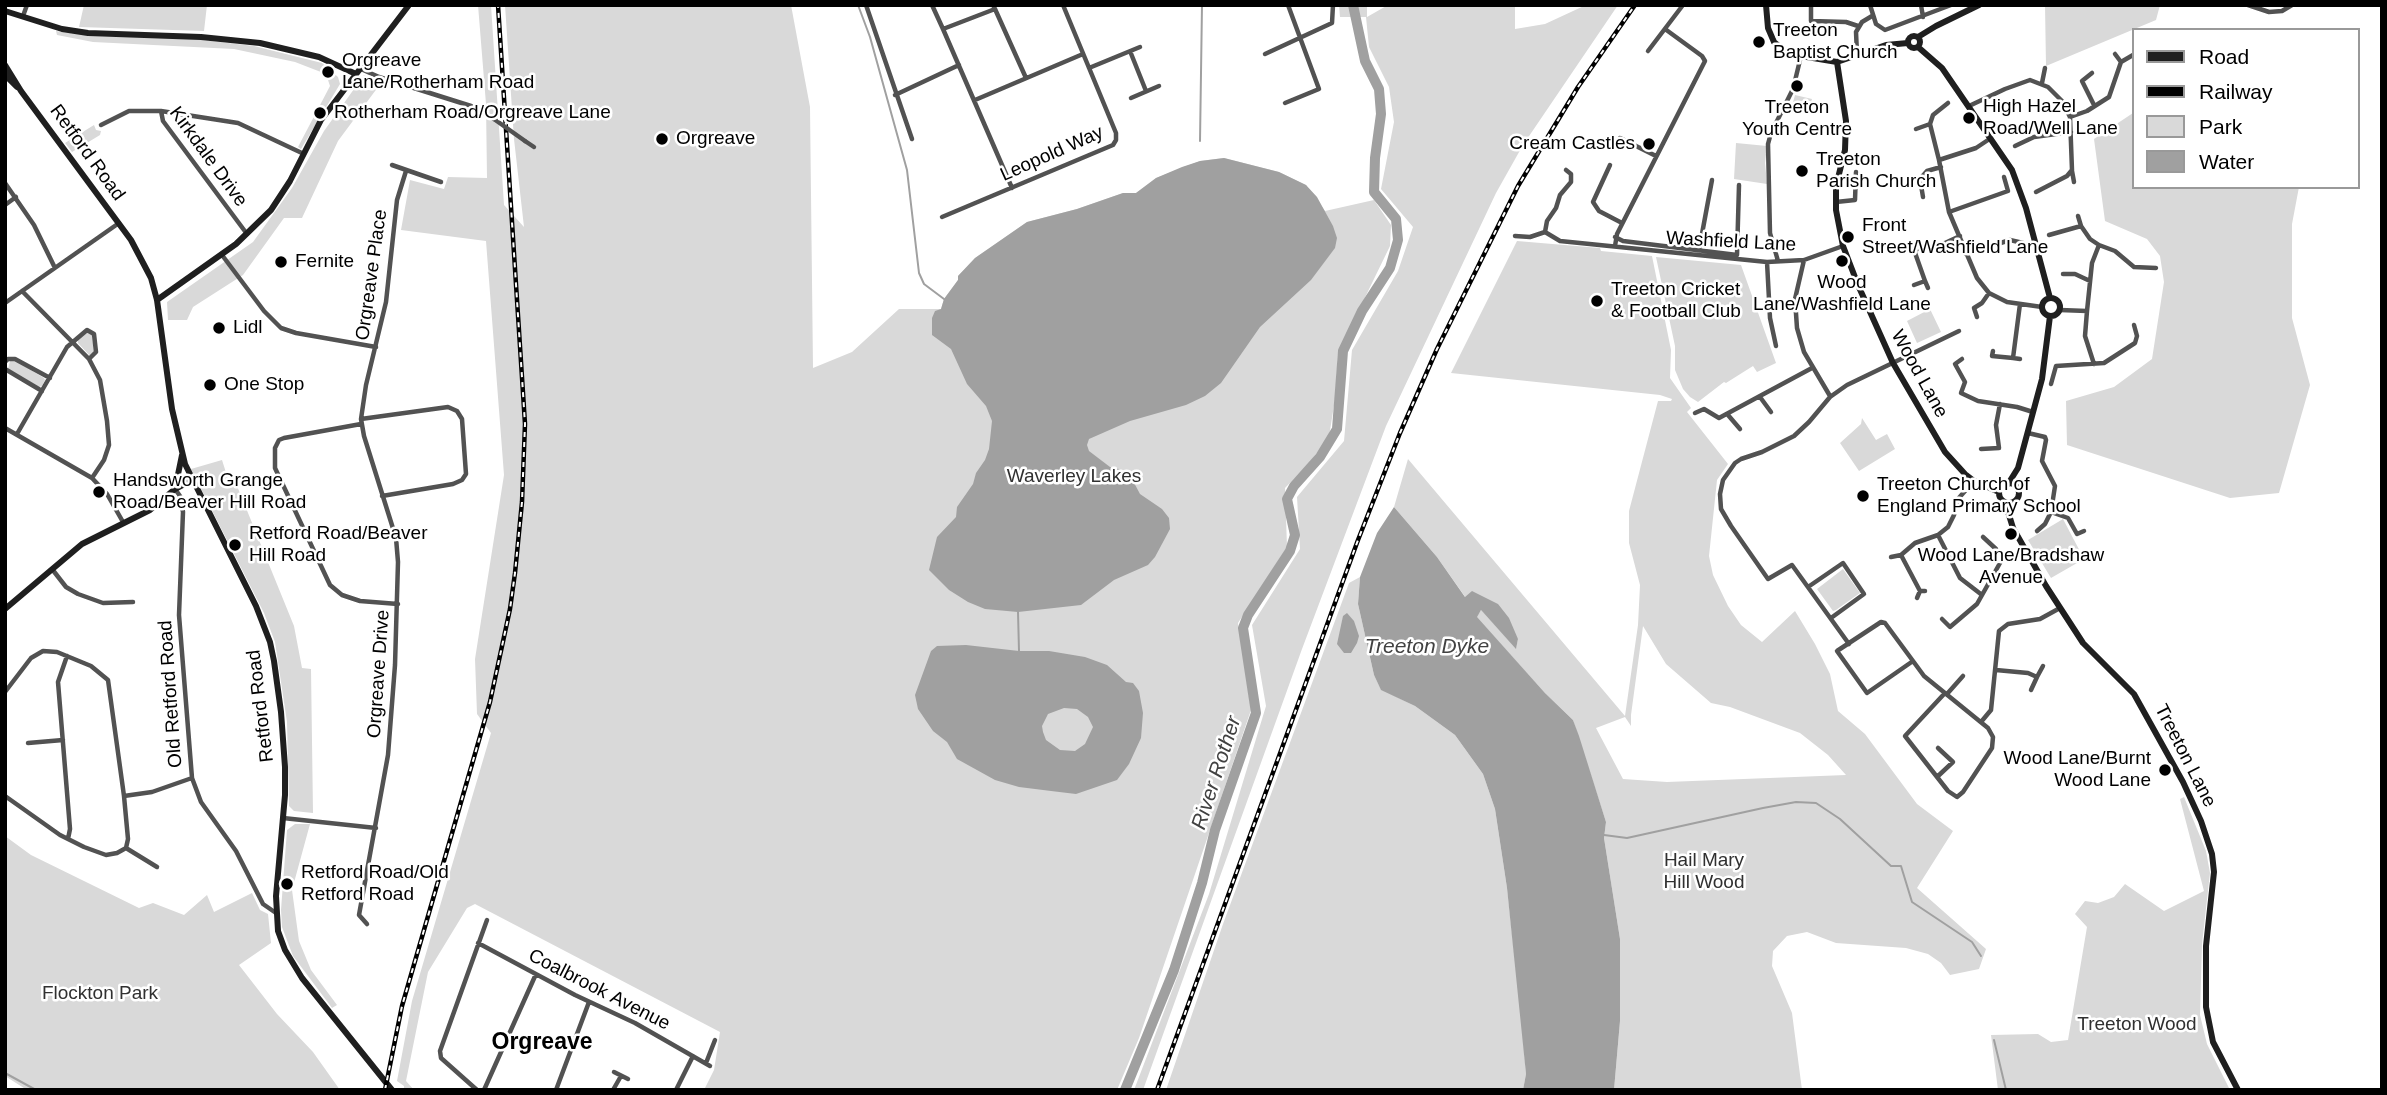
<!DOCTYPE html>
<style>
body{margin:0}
#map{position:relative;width:2387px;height:1095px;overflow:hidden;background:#fff;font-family:Helvetica,sans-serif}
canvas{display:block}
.frame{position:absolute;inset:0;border:7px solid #000;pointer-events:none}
.legend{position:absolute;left:2132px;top:28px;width:228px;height:161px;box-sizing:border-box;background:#fff;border:2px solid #999;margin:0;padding:9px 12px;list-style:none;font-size:21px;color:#000}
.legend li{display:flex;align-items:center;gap:14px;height:35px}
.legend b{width:35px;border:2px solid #999}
</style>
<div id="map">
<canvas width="2387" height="1095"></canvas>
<div class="frame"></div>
<ul class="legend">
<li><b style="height:9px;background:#1f1f1f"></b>Road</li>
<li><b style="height:9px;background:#000"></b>Railway</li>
<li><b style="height:19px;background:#d9d9d9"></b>Park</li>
<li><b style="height:19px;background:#a0a0a0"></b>Water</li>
</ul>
</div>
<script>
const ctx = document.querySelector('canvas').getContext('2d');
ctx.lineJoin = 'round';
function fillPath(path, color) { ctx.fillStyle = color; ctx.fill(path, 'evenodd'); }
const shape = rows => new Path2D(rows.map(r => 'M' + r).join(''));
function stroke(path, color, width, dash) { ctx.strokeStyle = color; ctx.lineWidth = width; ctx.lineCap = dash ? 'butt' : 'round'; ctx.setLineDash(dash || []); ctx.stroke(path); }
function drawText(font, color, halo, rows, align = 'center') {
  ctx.font = font + ' Helvetica,sans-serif'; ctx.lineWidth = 5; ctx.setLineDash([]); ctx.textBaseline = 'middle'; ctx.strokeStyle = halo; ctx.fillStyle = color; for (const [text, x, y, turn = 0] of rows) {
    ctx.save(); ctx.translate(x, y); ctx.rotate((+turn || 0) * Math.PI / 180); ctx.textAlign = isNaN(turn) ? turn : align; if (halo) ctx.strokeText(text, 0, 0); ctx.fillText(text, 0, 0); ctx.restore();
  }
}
const green = shape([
 [84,5,207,5,204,31,79,27],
 [478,5,491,5,504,205,524,227,514,139,505,5,791,5,810,107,813,368,852,352,899,309,941,309,944,299,958,280,958,276,975,258,1027,222,1077,209,1123,193,1136,193,1156,178,1200,161,1224,158,1279,172,1306,185,1325,211,1374,200,1391,225,1390,246,1338,353,1335,399,1329,437,1310,462,1285,488,1287,547,1238,623,1251,710,1139,1038,1117,1090,704,1090,714,1070,720,1032,475,904,467,908,428,972,406,1081,414,1090,404,1090,404,1086,397,1081,412,1001,491,733,477,714,475,659,504,475,486,241,401,230,410,180,444,189,448,177,487,178,486,104],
 [1339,5,1367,5,1367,17,1388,5,1515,5,1515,29,1545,24,1586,5,1618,5,1523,145,1496,193,1386,426,1302,649,1143,1090,1134,1090,1209,894,1266,706,1252,625,1300,549,1297,497,1344,441,1352,350,1398,271,1413,227,1381,189,1394,122,1389,87,1369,47,1366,17,1340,17],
 [2045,5,2160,5,2156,20,2046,66],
 [56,31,92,36,185,38,254,46,322,63,338,77,340,84,301,149,298,147,330,86,326,74,295,62,234,49,93,42,57,35],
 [364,75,381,83,338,141,302,218,284,218,243,275,193,307,187,320,168,320,167,302,253,242,292,188,324,131],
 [1795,95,1812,99,1809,110,1792,106],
 [2133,113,2133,187,2299,187,2292,224,2292,318,2310,385,2279,493,2230,498,2067,445,2066,401,2114,387,2152,359,2164,282,2160,256,2147,239,2105,221,2094,139],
 [94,125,96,130,101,131,100,135,72,152,65,143],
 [1736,143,1767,146,1765,163,1767,184,1734,179],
 [1517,241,1600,248,1601,251,1652,256,1671,350,1670,378,1691,408,1687,412,1728,464,1717,480,1709,556,1713,575,1728,606,1741,625,1762,642,1795,611,1815,644,1830,674,1838,711,1865,734,1917,804,1953,831,1917,888,1986,949,1979,969,1950,975,1941,963,1928,954,1906,948,1836,943,1807,932,1787,936,1773,951,1772,966,1792,1013,1802,1090,1614,1090,1620,1021,1620,939,1604,838,1606,822,1573,720,1545,693,1476,617,1481,610,1516,648,1518,639,1466,598,1437,557,1394,507,1408,459,1625,716,1638,625,1640,585,1629,543,1629,511,1658,401,1671,401,1672,399,1660,395,1451,373],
 [1643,626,1666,664,1711,703,1730,707,1800,733,1828,755,1846,775,1667,782,1623,779,1596,728,1625,717,1631,726,1631,715],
 [1656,257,1741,265,1776,363,1757,372,1753,366,1726,383,1724,382,1698,402,1690,397,1683,389,1675,370,1675,346],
 [1930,309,1941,332,1917,343,1907,321],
 [84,332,92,334,94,353,90,356,78,343,78,338],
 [10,361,16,361,44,378,45,380,42,386,39,387,8,369],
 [1862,418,1876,440,1887,434,1895,449,1859,471,1840,443,1861,424],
 [222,460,229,482,235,481,294,626,302,668,311,669,313,813,294,811,289,806,287,722,275,642,264,613,191,469],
 [2063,519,2084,559,2051,578,2028,540],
 [1843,569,1860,593,1836,610,1833,611,1817,589],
 [1360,577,1358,604,1374,675,1381,689,1415,706,1455,735,1483,774,1495,809,1507,888,1522,1024,1526,1074,1523,1090,1166,1090,1223,924,1349,583],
 [2184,797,2206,851,2210,873,2202,944,2200,1015,2207,1044,2230,1090,1998,1090,1991,1035,2038,1034,2051,1042,2068,1040,2087,927,2075,914,2085,901,2098,903,2114,897,2125,884,2164,911,2204,891,2180,799],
 [295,824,310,824,292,890,299,941,311,970,337,1005,332,1008,293,956,282,927,281,910,287,830],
 [5,836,31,855,139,908,153,903,184,915,207,895,214,912,252,893,260,910,268,914,271,943,239,965,277,1014,313,1052,340,1090,27,1090,5,1076]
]);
const water = shape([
 [1224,158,1279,172,1306,185,1317,197,1333,226,1337,238,1335,248,1311,280,1260,327,1221,383,1205,396,1186,405,1130,421,1089,439,1087,445,1089,451,1110,467,1119,469,1132,479,1140,494,1162,509,1169,518,1170,529,1155,557,1148,565,1114,580,1081,605,1018,612,985,609,968,602,949,590,929,570,937,537,956,517,957,507,973,484,976,473,985,460,989,449,992,421,986,406,967,384,951,349,932,335,932,318,935,311,941,309,944,299,958,280,958,276,975,258,1027,222,1077,209,1123,193,1136,193,1156,178,1182,167,1200,161],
 [1394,507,1437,557,1465,597,1472,591,1498,604,1509,618,1518,639,1516,649,1481,610,1477,617,1545,693,1573,720,1579,736,1606,822,1604,838,1620,939,1620,1021,1614,1090,1523,1090,1526,1074,1507,888,1495,809,1483,774,1455,735,1415,706,1381,690,1374,675,1358,604,1360,577,1377,533],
 [1347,613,1354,621,1359,636,1357,643,1351,653,1344,653,1337,644,1343,616],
 [966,645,1019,651,1049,651,1085,657,1107,665,1126,682,1133,683,1139,691,1143,713,1141,738,1129,764,1117,780,1076,794,1051,791,1019,787,995,780,957,759,947,742,933,731,918,709,915,695,931,651,937,646],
 [1064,708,1077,709,1088,717,1093,727,1085,744,1075,751,1060,750,1046,740,1043,732,1042,726,1048,714]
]);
const stream = shape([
 [858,5,870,37,907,170,919,273,924,284,944,299],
 [1200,141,1202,5],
 [1018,612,1019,651],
 [1604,835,1627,838,1763,808,1796,802,1816,803,1840,819,1891,866,1901,866,1912,902,1972,942,1981,956],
 [1994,1040,2006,1090],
 [5,1073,36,1090]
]);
const river = shape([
 [1125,1090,1174,970,1202,883,1215,830,1256,713,1243,628,1248,615,1290,551,1295,535,1287,499,1294,486,1320,457,1337,429,1343,351,1362,311,1390,268,1398,240,1396,219,1374,192,1375,158,1381,114,1379,89,1365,61,1353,5]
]);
const street = shape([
 [866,5,912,139],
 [932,5,943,29,995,9,993,5],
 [1811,5,1811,21,1846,22,1858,26],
 [1870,5,1876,24,1885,30,1951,5],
 [1921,5,1923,17],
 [2248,5,2269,12,2282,11,2292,5],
 [995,9,1026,78],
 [23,16,27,5],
 [943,29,1012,188],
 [1130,51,1146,91],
 [1648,51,1683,5],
 [1265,54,1332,23,1333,5],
 [1857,54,1856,32,1862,22,1872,16],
 [2115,54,2121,62],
 [1089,68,1140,47],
 [361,69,379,77,471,106,494,119],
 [2092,73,2082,81,2094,105],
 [2042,83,2045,68],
 [895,95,959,65],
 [1131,98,1159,86],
 [975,100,1083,54],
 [1285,103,1319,89,1288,5],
 [1969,106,2005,89,2030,80,2048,87,2062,101,2070,117,2072,170,2067,176,2036,192],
 [161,111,163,121,247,234],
 [2070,117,2087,111,2109,97,2121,62,2133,55],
 [101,125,129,111,161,111,238,123,304,154],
 [1916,129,1930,124],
 [1620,138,1656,156],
 [1991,138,1976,148,1939,160,1949,212,1977,278,1989,293,2007,302,2042,307],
 [525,141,534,147],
 [2015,146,2034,137,2071,132],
 [1939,160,1930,124,1933,115,1948,103],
 [392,165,441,182],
 [1610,165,1593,202,1599,211,1622,223],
 [2072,171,2074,182],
 [5,183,34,225,55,268],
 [1923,197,1920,179,1927,171,1941,167],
 [1836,202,1855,200,1856,172],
 [5,205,16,197],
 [1949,212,2008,191,2004,177],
 [2078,216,2081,226,2090,239,2099,245,2092,263,2087,311],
 [942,217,1113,145,1116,140,1116,133,1063,5],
 [1545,232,1547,221,1556,208,1560,195,1571,182,1571,174,1566,170],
 [2049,235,2081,226],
 [1515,236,1530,237,1545,232,1560,241,1767,262,1804,260,1843,246],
 [1615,237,1623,241,1737,255,1739,185],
 [2099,245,2115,251,2134,267,2156,268],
 [1615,246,1617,234,1705,61,1702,56,1665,29],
 [1699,250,1712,180],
 [1966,254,2010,240,2023,243],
 [222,255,264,311,281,328,296,333,376,347],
 [1804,260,1795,299,1797,328,1804,352,1830,396],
 [1778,261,1770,233,1768,144,1771,133,1793,89,1801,56],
 [1767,262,1770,318,1776,346],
 [2063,274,2075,274,2090,281],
 [1925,281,1928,288],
 [1914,285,1925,281,1914,250,1930,245,1945,243,1960,236],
 [22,291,89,359,100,380,107,421,109,445,104,460,92,478],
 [5,303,119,223],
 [2060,310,2087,311,2085,336,2094,364],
 [1977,317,1974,308,1982,303,1989,293],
 [1993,351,1992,356,2013,358,2020,304],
 [2013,358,2020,359],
 [1962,359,1955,364,1965,382,1961,393,1978,401,2017,407,2033,412],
 [5,362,8,359,15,359,50,378],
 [5,369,42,391],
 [2051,384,2056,366,2104,363,2135,343,2137,336,2134,325],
 [1760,397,1771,412],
 [1695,413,1704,409,1719,418,1812,368],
 [1728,415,1740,429],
 [361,419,448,407,457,411,462,419,466,474,462,480,453,484,382,496],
 [361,424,284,438,279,440,275,448,275,468,330,585,342,595,360,601,398,604],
 [5,428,92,478,107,494,123,522],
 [2028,433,2045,437,2046,440,2042,461,2055,486,2051,512,2068,518,2077,534,2084,531],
 [17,434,67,347,87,330,94,334,96,352,89,359],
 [1981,449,1999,448,1996,425,2000,404],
 [175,489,180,496,183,512,179,615,192,778,201,802,236,851,263,904,276,913],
 [2037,531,2045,524,2051,512],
 [1938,535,1960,578,1982,595],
 [1891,557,1901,555],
 [52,569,66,587,78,594,103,603,133,602],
 [1808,587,1843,563,1864,594,1831,618],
 [1925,591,1920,591,1901,555,1915,543,1938,535,1948,527,1954,515,1957,500,1974,481],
 [1917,598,1920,591],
 [1942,619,1950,627,1977,604,2000,563,1996,549,1983,537],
 [1881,622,1885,623,1913,661,1867,693,1837,651,1881,622],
 [1849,644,1792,565,1768,579,1731,526,1721,509,1720,494,1723,480,1735,463,1741,459,1762,452,1794,436,1809,422,1830,397,1847,385,1959,331],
 [67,656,58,682,70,829,68,839],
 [1913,661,1924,676,1988,728,1993,737,1992,748,1963,792,1957,797,1948,791,1905,736,1945,693],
 [1996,670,2028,673,2037,677,2031,690],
 [2037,677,2043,666],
 [5,692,31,658,43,651,57,652,91,666,108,680,124,796,128,839,126,848,117,853,106,855,84,847,60,835,5,796],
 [1947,694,1963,676],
 [1981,722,1991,710,1999,631,2008,624,2040,619,2060,608],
 [28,743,63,740],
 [1937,777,1953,762,1938,748],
 [124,796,152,792,192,778],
 [283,818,376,828],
 [126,848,157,867],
 [367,924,359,915,388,755,395,665,398,562,396,538,364,436,361,419,366,385,386,302,397,200,406,171],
 [478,943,575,995,635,1023,710,1066],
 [706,1063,715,1040],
 [614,1072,628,1079],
 [477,1090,441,1058,440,1051,487,920],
 [484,1090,536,974],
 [556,1090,589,1002],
 [613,1090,621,1076],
 [676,1090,693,1056]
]);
const secondary = shape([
 [1766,5,1768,28,1774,42,1784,50,1801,56,1837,62,1886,45,1908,43],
 [5,11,62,29,88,33,201,37,260,43,319,57,356,74],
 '1908 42a6 6 0 1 1 12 0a6 6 0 1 1-12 0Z',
 [1918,37,1936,26,1979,5],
 [1918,47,1942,68,2012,170,2026,208,2050,298],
 [1837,62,1846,121,1845,150,1836,186,1836,210,1843,246,1858,285,1893,363,1945,452,1965,474,1974,481,1999,492],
 [5,65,21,91,131,240,151,278,157,300,172,409,185,464,256,606,270,642,274,661,281,712,285,767,285,795,276,896,278,931,285,950,302,978,392,1090],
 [5,75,17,87],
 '2042 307a9 9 0 1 1 18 0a9 9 0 1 1-18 0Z',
 [157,300,236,244,271,210,290,181,321,120,409,5],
 '1999 493a10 10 0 1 1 20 0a10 10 0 1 1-20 0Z',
 [2008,484,2018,468,2042,379,2050,316],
 [175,489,182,455],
 [2005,502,2013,528,2046,586,2083,643,2134,694,2183,782,2201,821,2212,854,2214,872,2206,946,2206,1007,2213,1042,2238,1090],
 [5,609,82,544,150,510,175,489,192,480]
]);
const rail = shape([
 [385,1090,402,1006,490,702,510,609,515,573,522,502,525,424,498,5],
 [1157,1090,1358,540,1400,433,1437,349,1518,186,1578,87,1635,5]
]);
const streetBridge = shape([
 [494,119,525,141]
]);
const markers = [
 [1759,42,7,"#000"],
 [328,72,7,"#000"],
 [1797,86,7,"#000"],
 [320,113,7,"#000"],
 [1969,118,7,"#000"],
 [662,139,7,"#000"],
 [1649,144,7,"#000"],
 [1802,171,7,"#000"],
 [1848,237,7,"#000"],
 [1842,261,7,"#000"],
 [281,262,7,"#000"],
 [1597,301,7,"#000"],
 [219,328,7,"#000"],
 [210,385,7,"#000"],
 [99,492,7,"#000"],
 [1863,496,7,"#000"],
 [2011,534,7,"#000"],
 [235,545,7,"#000"],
 [2165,770,7,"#000"],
 [287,884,7,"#000"]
];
const poiNames = [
 ["Treeton",1773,31],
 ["Baptist Church",1773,53],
 ["Orgreave",342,61],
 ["Lane/Rotherham Road",342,83],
 ["High Hazel",1983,107],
 ["Road/Well Lane",1983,129],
 ["Treeton",1797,108,"center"],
 ["Youth Centre",1797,130,"center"],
 ["Rotherham Road/Orgreave Lane",334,113],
 ["Orgreave",676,139],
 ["Cream Castles",1635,144,"right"],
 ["Treeton",1816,160],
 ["Parish Church",1816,182],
 ["Front",1862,226],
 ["Street/Washfield Lane",1862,248],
 ["Fernite",295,262],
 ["Wood",1842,283,"center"],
 ["Lane/Washfield Lane",1842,305,"center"],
 ["Treeton Cricket",1611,290],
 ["& Football Club",1611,312],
 ["Lidl",233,328],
 ["One Stop",224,385],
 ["Handsworth Grange",113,481],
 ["Road/Beaver Hill Road",113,503],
 ["Treeton Church of",1877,485],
 ["England Primary School",1877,507],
 ["Retford Road/Beaver",249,534],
 ["Hill Road",249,556],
 ["Wood Lane/Bradshaw",2011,556,"center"],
 ["Avenue",2011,578,"center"],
 ["Wood Lane/Burnt",2151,759,"right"],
 ["Wood Lane",2151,781,"right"],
 ["Retford Road/Old",301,873],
 ["Retford Road",301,895]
];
const streetNames = [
 ["Retford Road",87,153,54],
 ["Leopold Way",1052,154,-24],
 ["Kirkdale Drive",208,157,54],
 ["Washfield Lane",1731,242,3],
 ["Orgreave Place",372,275,-82],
 ["Wood Lane",1919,374,61],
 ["Orgreave Drive",379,674,-86],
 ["Old Retford Road",171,694,-94],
 ["Retford Road",261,706,-97],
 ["Treeton Lane",2185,756,63],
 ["Coalbrook Avenue",599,990,27]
];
const parkNames = [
 ["Waverley Lakes",1074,477],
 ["Hail Mary",1704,861],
 ["Hill Wood",1704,883],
 ["Flockton Park",100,994],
 ["Treeton Wood",2137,1025]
];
const waterNames = [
 ["Treeton Dyke",1427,647],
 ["River Rother",1217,773,-72]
];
const quarterNames = [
 ["Orgreave",542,1043]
];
fillPath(green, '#d9d9d9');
fillPath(water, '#a0a0a0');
stroke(stream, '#a0a0a0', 2);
stroke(river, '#a0a0a0', 10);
stroke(street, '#525252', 4.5);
stroke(secondary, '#1f1f1f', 6);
stroke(rail, '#000', 4.5);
stroke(rail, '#fff', 2, [5]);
stroke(streetBridge, '#525252', 4.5);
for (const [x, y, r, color] of markers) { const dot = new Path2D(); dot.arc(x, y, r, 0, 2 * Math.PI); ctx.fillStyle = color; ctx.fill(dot); stroke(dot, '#fff', 2.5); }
drawText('19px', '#000', '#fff', poiNames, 'left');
drawText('19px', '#000', '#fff', streetNames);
drawText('19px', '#303030', '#fff', parkNames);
drawText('italic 21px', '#414141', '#fff', waterNames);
drawText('bold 23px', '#000', '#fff', quarterNames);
</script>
